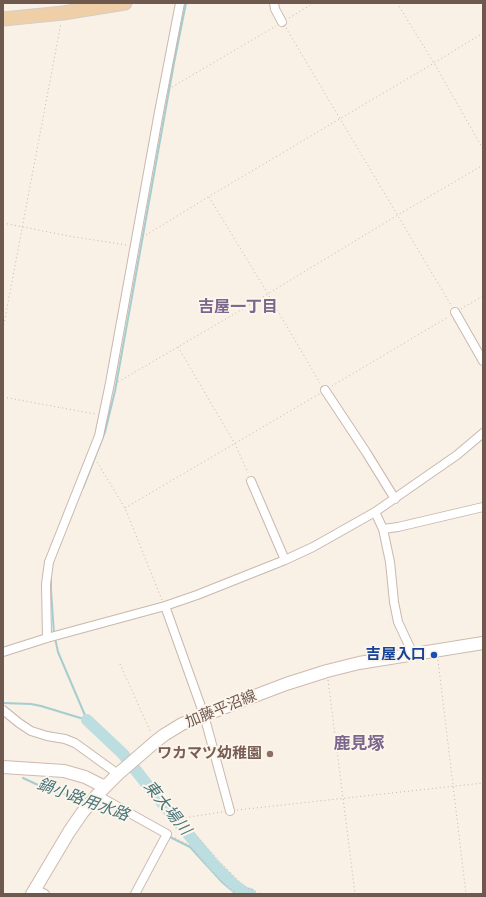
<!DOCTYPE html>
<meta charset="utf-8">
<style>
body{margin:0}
#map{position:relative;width:486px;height:897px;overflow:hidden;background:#f9f0e6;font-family:Cabin,sans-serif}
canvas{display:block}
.frame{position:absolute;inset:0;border:4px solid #6f584e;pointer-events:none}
</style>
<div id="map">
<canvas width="486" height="897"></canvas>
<div class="frame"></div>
</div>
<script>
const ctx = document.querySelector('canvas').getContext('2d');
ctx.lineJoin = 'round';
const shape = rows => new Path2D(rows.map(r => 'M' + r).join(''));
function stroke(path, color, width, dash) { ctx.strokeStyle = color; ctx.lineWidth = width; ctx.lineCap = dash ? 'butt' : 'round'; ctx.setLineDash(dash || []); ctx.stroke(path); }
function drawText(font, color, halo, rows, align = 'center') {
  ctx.font = font + ' Cabin,"Noto Sans JP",sans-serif'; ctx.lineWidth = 4; ctx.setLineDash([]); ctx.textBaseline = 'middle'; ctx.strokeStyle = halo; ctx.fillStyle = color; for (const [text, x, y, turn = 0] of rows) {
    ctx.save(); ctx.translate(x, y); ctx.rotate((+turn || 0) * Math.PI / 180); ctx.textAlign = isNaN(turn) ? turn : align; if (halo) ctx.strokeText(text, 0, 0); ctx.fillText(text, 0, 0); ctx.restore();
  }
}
const stream = shape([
 [83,488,105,432,115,391,174,63,186,3],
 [51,572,51,590,54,634],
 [55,638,58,652,87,720],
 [3,703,31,704,41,706,87,720],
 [23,778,51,791,76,796,88,800],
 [96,802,111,807],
 [168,836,190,847,222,882,236,894]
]);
const river = shape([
 [87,720,123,754,149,787,214,865,235,886,245,893,250,894]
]);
const path = shape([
 [397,3,434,63,483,149],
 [289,18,314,3],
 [286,28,451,305],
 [172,87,276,26],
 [209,197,268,294,320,383],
 [3,223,74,237,127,245],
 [146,235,208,197,434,63,483,33],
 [461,309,483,296],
 [3,329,61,23],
 [178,347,235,444,248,473],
 [118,382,241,310,398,215,483,165],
 [332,386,448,317],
 [3,397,95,414],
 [97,462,125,508,162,600],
 [125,508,319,394],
 [438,660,466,894],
 [120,664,151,733],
 [328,680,343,798,355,894],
 [237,810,483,783],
 [222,812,183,818,183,821,222,864,237,879,247,888,259,893,267,894],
 [175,838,191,846,222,882,238,894]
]);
const street = shape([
 [274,3,275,9,282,22],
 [455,312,483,361],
 [325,390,366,452,395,499],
 [251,481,285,560],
 [375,512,383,529,390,562,394,602,398,622,413,654],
 [383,529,398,527,483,507],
 [165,606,204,715,230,811],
 [47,638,46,584,49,562,99,436,110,383,159,112,180,3],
 [3,652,47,638,165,606,197,595,285,560,313,547,375,512,457,455,483,433],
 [3,710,19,723,31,731,47,736,65,739,75,743,118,774],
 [97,795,167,834,135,894],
 [35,889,45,894]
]);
const secondary = shape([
 [3,767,64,771,85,777,105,787],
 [32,894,69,832,82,813,97,795,118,774,155,742,164,735,182,724,210,713,286,684,327,671,359,663,483,643]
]);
const primary = shape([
 [3,19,63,13,125,3]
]);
const markers = [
 [434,655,4,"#1a4fb4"],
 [270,754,4,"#8d6e63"]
];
const transitNames = [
 ["吉屋入口",426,655]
];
const streetNames = [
 ["加藤平沼線",221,709,-22]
];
const educationNames = [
 ["ワカマツ幼稚園",262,754]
];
const neighbourhoodNames = [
 ["吉屋一丁目",238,307]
];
const waterNames = [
 ["鍋小路用水路",83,800,20],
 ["東大場川",167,808,51]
];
const quarterNames = [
 ["鹿見塚",359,744]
];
stroke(stream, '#a5cdd0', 2);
stroke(river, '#bddee0', 12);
stroke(street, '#c9b8ae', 10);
stroke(secondary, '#cebaaf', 14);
stroke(primary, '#d4cdca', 15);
stroke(path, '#d0b2a5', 1, [1, 3]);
stroke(street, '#fff', 8);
stroke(secondary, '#fff', 12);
stroke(primary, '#efcfa7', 13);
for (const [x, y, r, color] of markers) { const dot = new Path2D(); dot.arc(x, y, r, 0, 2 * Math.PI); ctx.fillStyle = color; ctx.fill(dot); stroke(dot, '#fcf5ec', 1.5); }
drawText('bold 15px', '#164399', '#fcf5ec', transitNames, 'right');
drawText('15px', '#6f584e', '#fcf5ec', streetNames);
drawText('bold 15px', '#785e54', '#fcf5ec', educationNames, 'right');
drawText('bold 16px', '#7c668c', '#fcf5ec', neighbourhoodNames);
drawText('italic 16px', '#487579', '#fcf5ec', waterNames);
drawText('bold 17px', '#7c668c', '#fcf5ec', quarterNames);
</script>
